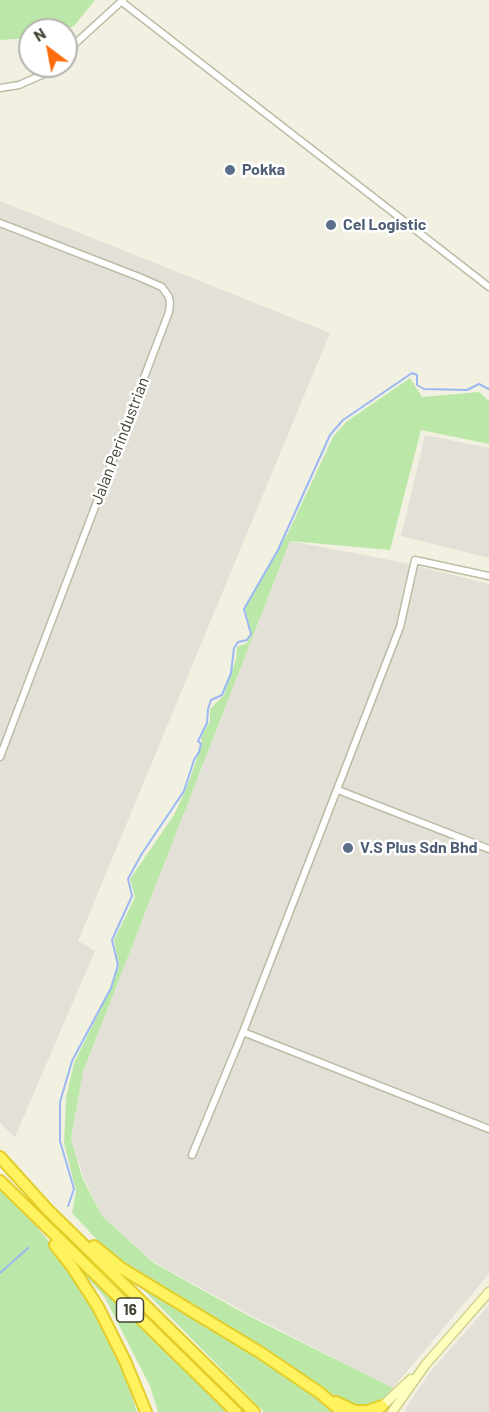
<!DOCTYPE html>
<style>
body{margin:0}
#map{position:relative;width:489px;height:1412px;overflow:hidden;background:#f2f1e1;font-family:Barlow,sans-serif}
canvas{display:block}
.north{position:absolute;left:18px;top:18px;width:60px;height:60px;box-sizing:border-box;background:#fff;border:2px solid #b4b3ad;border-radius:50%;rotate:328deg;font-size:16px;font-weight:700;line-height:24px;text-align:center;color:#434132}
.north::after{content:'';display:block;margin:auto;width:21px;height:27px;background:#ff6d0b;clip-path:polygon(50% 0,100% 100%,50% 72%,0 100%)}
</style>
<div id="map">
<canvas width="489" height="1412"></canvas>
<div class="north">N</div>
</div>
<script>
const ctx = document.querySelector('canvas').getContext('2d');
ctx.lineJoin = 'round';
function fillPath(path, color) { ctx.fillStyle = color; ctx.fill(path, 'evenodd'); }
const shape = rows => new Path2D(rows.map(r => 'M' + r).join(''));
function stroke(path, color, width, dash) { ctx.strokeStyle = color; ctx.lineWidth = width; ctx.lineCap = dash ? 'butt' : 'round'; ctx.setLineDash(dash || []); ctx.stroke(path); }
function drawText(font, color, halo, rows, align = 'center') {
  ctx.font = font + ' Barlow,sans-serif'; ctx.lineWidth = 5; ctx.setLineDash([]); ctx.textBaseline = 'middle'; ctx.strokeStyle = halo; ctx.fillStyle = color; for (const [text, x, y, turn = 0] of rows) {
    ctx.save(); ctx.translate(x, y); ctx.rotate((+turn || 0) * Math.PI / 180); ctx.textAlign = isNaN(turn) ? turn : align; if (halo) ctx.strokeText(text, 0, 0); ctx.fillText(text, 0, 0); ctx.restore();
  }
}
const industrial = shape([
 [0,201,330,333,78,941,95,951,15,1137,0,1123],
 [425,435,489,448,489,558,401,536],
 [290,541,406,563,489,584,489,1274,393,1388,250,1315,154,1262,102,1216,83,1176,71,1139,83,1072],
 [489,1305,489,1412,407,1412,405,1409,431,1371]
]);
const green = shape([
 [0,0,95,0,74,26,63,30,30,30,30,38,0,40],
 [410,378,422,397,479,392,489,401,489,444,421,430,390,550,290,541,83,1072,71,1139,82,1177,102,1216,154,1263,249,1316,393,1388,374,1407,349,1405,127,1267,104,1247,72,1213,76,1191,64,1143,66,1098,74,1063,111,988,119,966,114,940,135,897,130,879,174,815,186,789,202,744,201,737,210,721,210,709,224,695,236,659,237,647,247,643,252,634,245,609,288,533,333,437,346,422],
 [0,1188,31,1220,69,1265,113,1341,137,1412,0,1412],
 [82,1268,86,1269,228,1412,158,1412,150,1386,104,1296,82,1272],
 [129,1275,294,1379,332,1412,264,1412]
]);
const stream = shape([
 [68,1206,74,1189,60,1141,60,1102,72,1061,111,988,118,965,112,940,132,896,128,879,141,855,184,791,194,760,199,752,201,744,198,741,207,723,208,709,211,700,222,695,231,673,234,648,238,642,247,640,251,634,244,609,278,550,330,435,343,420,412,373,417,375,417,385,424,389,467,390,479,384,489,389],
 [0,1273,28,1248]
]);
const street = shape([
 [122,2,489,287],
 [68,50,123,0],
 [0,88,19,85,44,74,54,66],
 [0,223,139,277,162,287,169,297,170,304,169,312,0,757],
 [338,790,489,849],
 [243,1032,489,1129],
 [192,1155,243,1032,400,627,415,560,489,576]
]);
const secondary = shape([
 [379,1409,411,1379],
 [392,1412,426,1364,489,1292]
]);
const highway = shape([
 [0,1157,47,1209,254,1412],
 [0,1181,236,1412],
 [55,1245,73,1268,98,1307,125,1361,146,1412],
 [94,1246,121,1268,261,1353,320,1393,342,1412],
 [336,1402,355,1411,368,1411,382,1406]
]);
const markers = [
 [230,170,6,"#5c6f8a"],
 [331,225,6,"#5c6f8a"],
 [348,848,6,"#5c6f8a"]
];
const shields = [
 [130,1310,27]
];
const shieldNames = [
 ["16",130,1310]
];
const serviceNames = [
 ["Pokka",242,170],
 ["Cel Logistic",343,225],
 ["V.S Plus Sdn Bhd",360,848]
];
const streetNames = [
 ["Jalan Perindustrian",120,441,-69]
];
fillPath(industrial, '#e3e1d7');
fillPath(green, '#bbe8a8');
stroke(stream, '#9ab8f2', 2);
stroke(street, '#bdbba4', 9);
stroke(secondary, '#d0d08d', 11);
stroke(highway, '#e3cd2a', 14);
stroke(street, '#fff', 6);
stroke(secondary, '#feffbe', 8);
stroke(highway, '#fff25f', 10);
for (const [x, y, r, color] of markers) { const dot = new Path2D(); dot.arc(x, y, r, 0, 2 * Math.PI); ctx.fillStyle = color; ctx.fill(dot); stroke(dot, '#fff', 2); }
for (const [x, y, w] of shields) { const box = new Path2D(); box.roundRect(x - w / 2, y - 12, w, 24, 4.5); ctx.fillStyle = '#fff'; ctx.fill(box); stroke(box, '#434132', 1.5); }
drawText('bold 15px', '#434132', null, shieldNames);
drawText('bold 16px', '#4e5e75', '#fff', serviceNames, 'left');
drawText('16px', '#434132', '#fff', streetNames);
</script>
